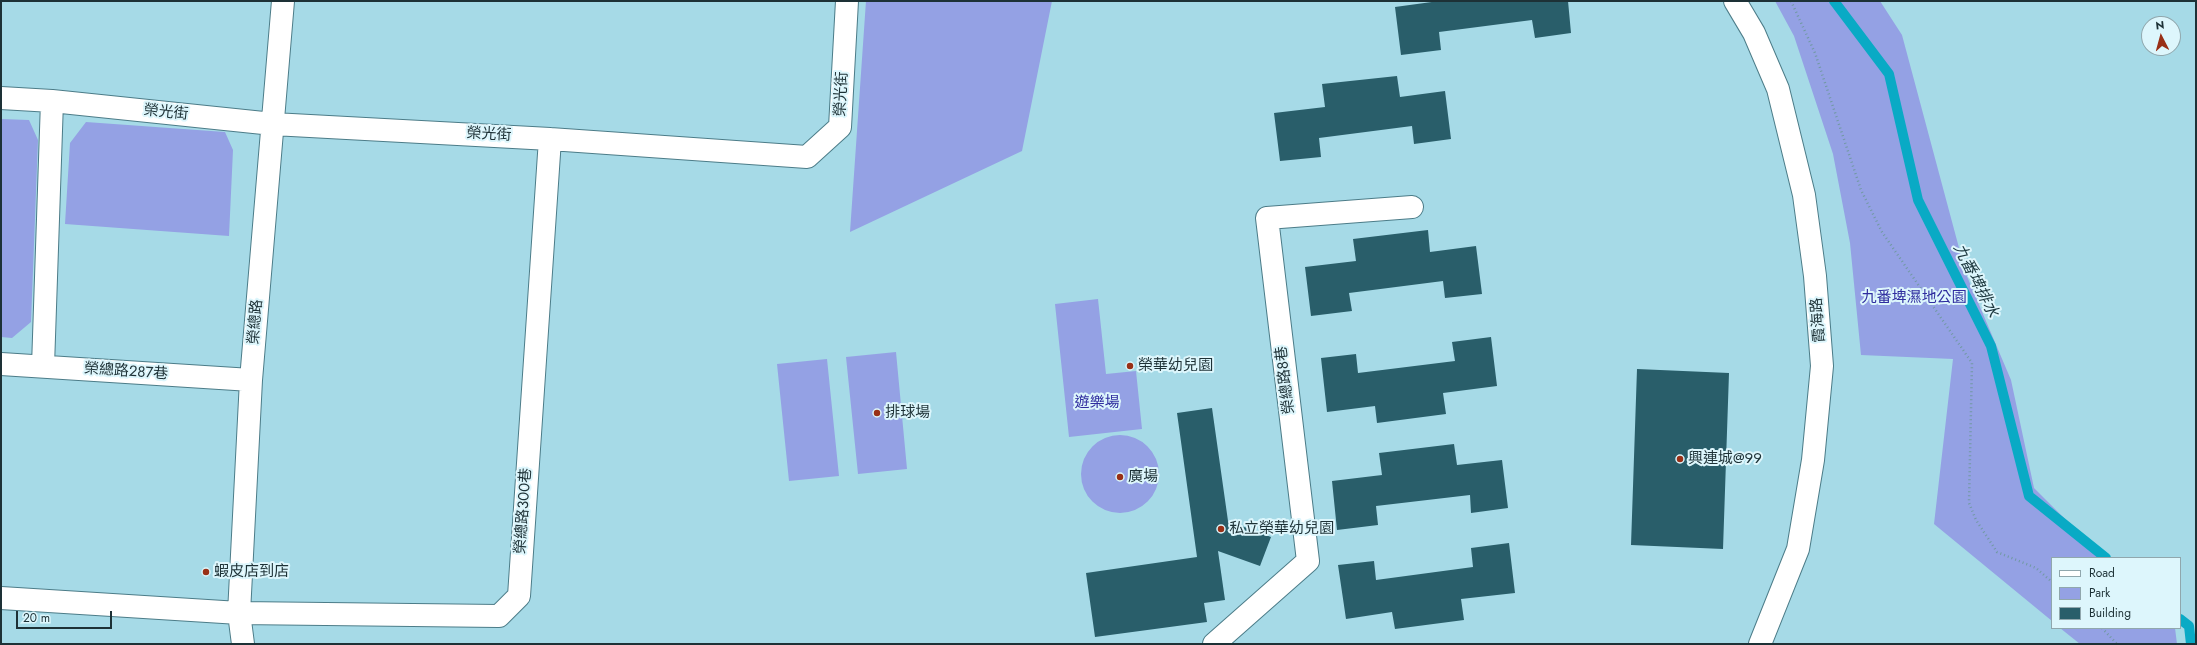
<!DOCTYPE html>
<meta charset="utf-8">
<style>
body{margin:0}
#map{position:relative;width:2197px;height:645px;overflow:hidden;background:#a6dae7;font-family:Jost,sans-serif}
canvas{display:block}
.frame{position:absolute;inset:0;border:2px solid #1d3136;pointer-events:none}
.legend{position:absolute;left:2051px;top:557px;width:130px;height:72px;box-sizing:border-box;background:#ddf6fc;border:1px solid #90a7ad;margin:0;padding:5px 7px;list-style:none;font-size:12px;color:#1d3136}
.legend li{display:flex;align-items:center;gap:8px;height:20px}
.legend b{width:20px;border:1px solid #90a7ad}
.north{position:absolute;left:2141px;top:16px;width:40px;height:40px;box-sizing:border-box;background:#ddf6fc;border:1px solid #90a7ad;border-radius:50%;rotate:354deg;font-size:11px;font-weight:700;line-height:16px;text-align:center;color:#1d3136}
.north::after{content:'';display:block;margin:auto;width:14px;height:18px;background:#993017;clip-path:polygon(50% 0,100% 100%,50% 72%,0 100%)}
.scale{position:absolute;left:16px;top:611px;width:96px;height:18px;box-sizing:border-box;border:2px solid #1d3136;border-top:0;padding-left:5px;font-size:12px;line-height:14px;white-space:nowrap;color:#1d3136;-webkit-text-stroke:3px #ddf6fc;paint-order:stroke}
</style>
<div id="map">
<canvas width="2197" height="645"></canvas>
<div class="frame"></div>
<ul class="legend">
<li><b style="height:5px;background:#fff"></b>Road</li>
<li><b style="height:11px;background:#94a1e4"></b>Park</li>
<li><b style="height:11px;background:#295e6a"></b>Building</li>
</ul>
<div class="north">N</div>
<div class="scale">20 m</div>
</div>
<script>
const ctx = document.querySelector('canvas').getContext('2d');
ctx.lineJoin = 'round';
function fillPath(path, color) { ctx.fillStyle = color; ctx.fill(path, 'evenodd'); }
const shape = rows => new Path2D(rows.map(r => 'M' + r).join(''));
function stroke(path, color, width, dash) { ctx.strokeStyle = color; ctx.lineWidth = width; ctx.lineCap = dash ? 'butt' : 'round'; ctx.setLineDash(dash || []); ctx.stroke(path); }
function drawText(font, color, halo, rows, align = 'center') {
  ctx.font = font + ' Jost,"Noto Sans TC",sans-serif'; ctx.lineWidth = 4; ctx.setLineDash([]); ctx.textBaseline = 'middle'; ctx.strokeStyle = halo; ctx.fillStyle = color; for (const [text, x, y, turn = 0] of rows) {
    ctx.save(); ctx.translate(x, y); ctx.rotate((+turn || 0) * Math.PI / 180); ctx.textAlign = isNaN(turn) ? turn : align; if (halo) ctx.strokeText(text, 0, 0); ctx.fillText(text, 0, 0); ctx.restore();
  }
}
const green = shape([
 [866,1,1052,1,1022,151,850,232],
 [1775,1,1880,1,1902,35,1966,274,2011,380,2034,488,2104,558,2052,558,2052,621,1934,524,1953,359,1861,355,1850,243,1833,154,1794,36],
 [1,119,29,120,38,140,31,322,12,338,1,337],
 [86,122,225,132,233,150,229,236,65,224,70,143],
 [1098,299,1106,374,1136,371,1142,429,1069,437,1055,304],
 [896,352,907,469,858,474,846,357],
 [827,359,839,476,789,481,777,364],
 '1081 474a39 39 0 1 1 78 0a39 39 0 1 1-78 0Z',
 [2060,628,2175,628,2177,644,2080,644]
]);
const stream = shape([
 [1834,1,1889,74,1918,200,1991,346,2029,496,2106,558],
 [2180,619,2189,626,2191,644]
]);
const building = shape([
 [1439,1,1568,1,1571,33,1535,38,1532,20,1439,32,1441,50,1401,55,1395,7],
 [1397,76,1400,97,1445,91,1451,139,1414,144,1412,126,1319,138,1321,157,1280,161,1274,113,1325,107,1322,84],
 [1428,230,1430,252,1476,246,1482,294,1445,298,1443,281,1349,293,1352,311,1311,316,1305,267,1356,261,1353,239],
 [1491,337,1497,386,1443,393,1446,414,1377,423,1375,406,1327,412,1321,358,1356,354,1358,373,1455,361,1452,342],
 [1637,369,1729,373,1723,549,1631,545],
 [1212,408,1228,521,1271,537,1260,566,1218,551,1225,600,1204,603,1207,622,1095,637,1086,573,1197,557,1177,413],
 [1454,444,1457,465,1502,460,1508,508,1471,513,1470,495,1376,506,1378,525,1337,530,1332,481,1382,475,1379,453],
 [1509,543,1515,593,1461,599,1464,620,1395,629,1392,612,1346,619,1338,565,1374,561,1376,580,1473,567,1471,548]
]);
const path = shape([
 [1791,1,1815,53,1861,190,1882,232,1972,363,1969,503,1976,520,1997,552,2036,568,2052,582],
 [2102,628,2117,644]
]);
const minor = shape([
 [1735,1,1754,33,1778,89,1804,195,1815,276,1822,366,1813,460,1798,549,1760,644],
 [1,98,52,101,273,124,550,139,807,157,840,127,847,1],
 [1,364,251,380],
 [43,366,52,101],
 [1,598,239,613,499,616,519,596,550,139],
 [243,644,239,613,251,380,283,1],
 [1214,644,1308,561,1267,218,1412,207]
]);
const markers = [
 [1130,366,4,"#993017"],
 [877,413,4,"#993017"],
 [1680,459,4,"#993017"],
 [1120,477,4,"#993017"],
 [1221,529,4,"#993017"],
 [206,572,4,"#993017"]
];
const streetNames = [
 ["榮光街",842,94,-87],
 ["榮光街",166,113,6],
 ["榮光街",489,135,3],
 ["霞海路",1819,320,-94],
 ["榮總路",256,322,-85],
 ["榮總路287巷",126,372,4],
 ["榮總路8巷",1286,380,-97],
 ["榮總路300巷",524,511,-86]
];
const parkNames = [
 ["九番埤濕地公園",1914,298],
 ["遊樂場",1097,403]
];
const poiNames = [
 ["榮華幼兒園",1138,366],
 ["排球場",885,413],
 ["興連城@99",1688,459],
 ["廣場",1128,477],
 ["私立榮華幼兒園",1229,529],
 ["蝦皮店到店",214,572]
];
const waterNames = [
 ["九番埤排水",1975,281,63]
];
fillPath(green, '#94a1e4');
stroke(stream, '#09aac5', 10);
fillPath(building, '#295e6a');
stroke(minor, '#4c7c88', 24);
stroke(path, '#7199a3', 2.5, [1, 3]);
stroke(minor, '#fff', 22);
for (const [x, y, r, color] of markers) { const dot = new Path2D(); dot.arc(x, y, r, 0, 2 * Math.PI); ctx.fillStyle = color; ctx.fill(dot); stroke(dot, '#ddf6fc', 1.5); }
drawText('15px', '#1d3136', '#ddf6fc', streetNames);
drawText('15px', '#2f2d9f', '#ddf6fc', parkNames);
drawText('15px', '#1d3136', '#ddf6fc', poiNames, 'left');
drawText('italic 16px', '#1d383f', '#ddf6fc', waterNames);
</script>
